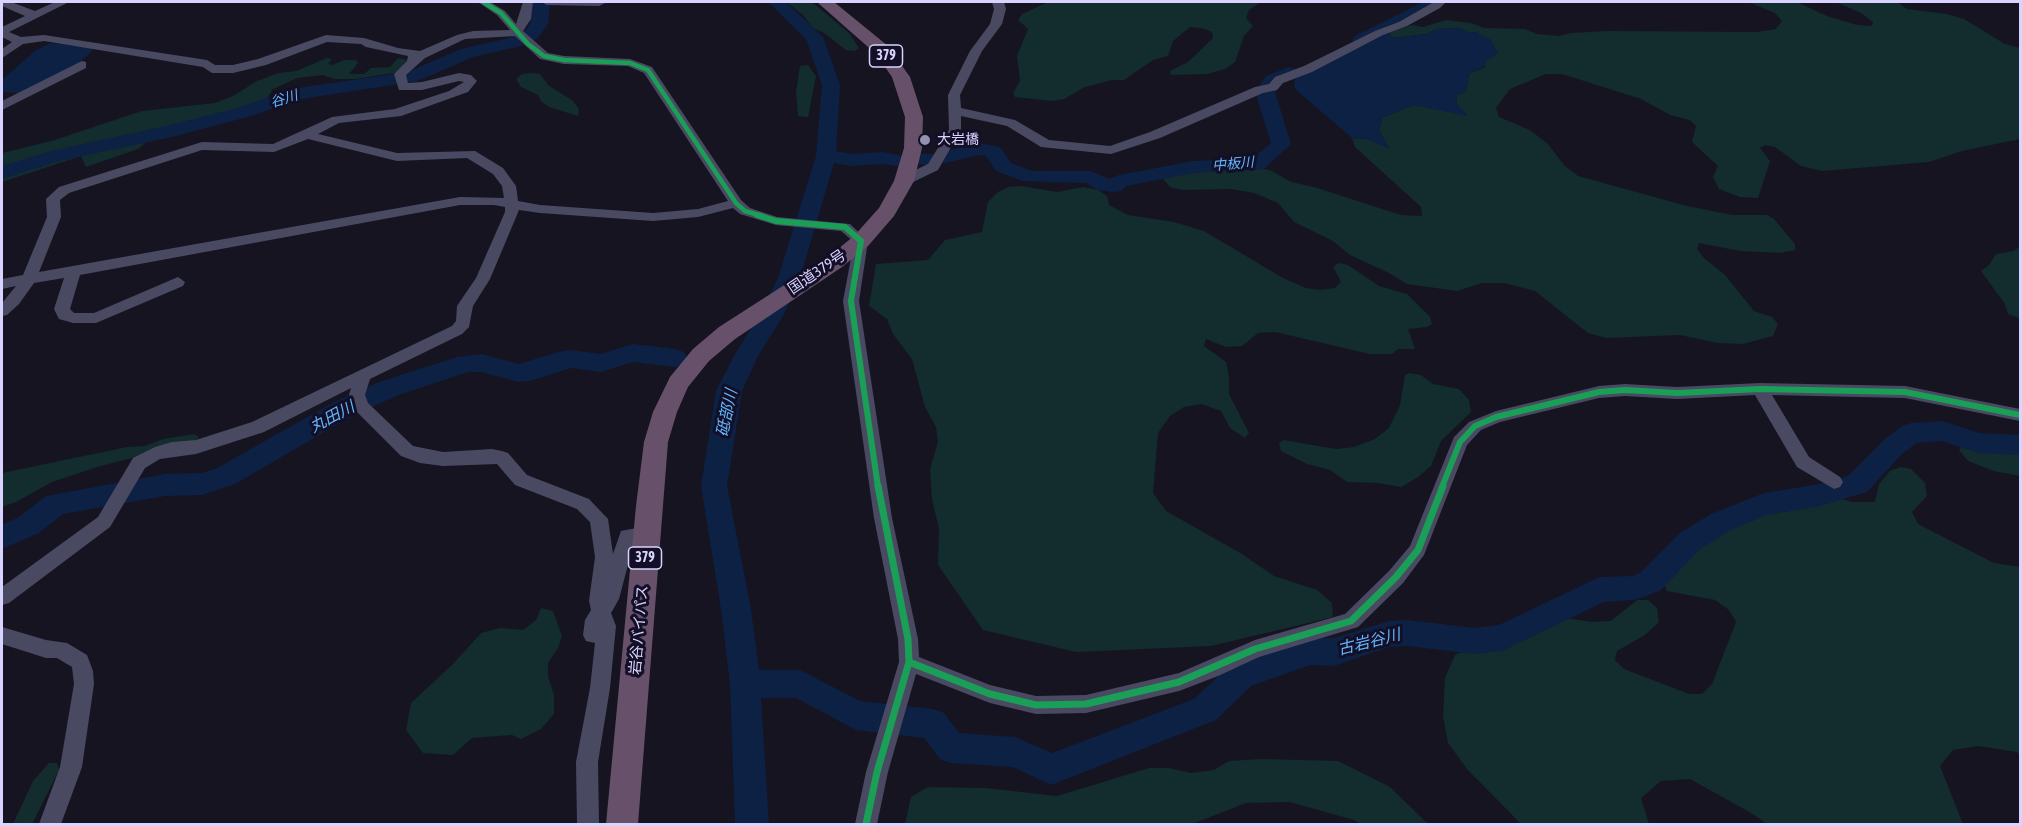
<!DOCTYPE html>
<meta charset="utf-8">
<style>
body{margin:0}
#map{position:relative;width:2022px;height:826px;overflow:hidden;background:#161421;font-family:"Asap Condensed",sans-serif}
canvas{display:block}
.frame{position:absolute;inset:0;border:3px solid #d9d4ff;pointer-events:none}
</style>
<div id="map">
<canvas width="2022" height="826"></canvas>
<div class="frame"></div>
</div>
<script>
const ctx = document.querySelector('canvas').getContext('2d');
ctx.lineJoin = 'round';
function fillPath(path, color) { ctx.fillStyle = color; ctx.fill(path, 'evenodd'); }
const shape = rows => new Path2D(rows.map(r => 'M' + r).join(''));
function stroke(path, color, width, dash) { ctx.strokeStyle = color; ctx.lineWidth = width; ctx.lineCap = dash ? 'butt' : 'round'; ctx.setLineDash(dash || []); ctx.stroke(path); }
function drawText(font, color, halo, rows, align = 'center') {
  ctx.font = font + ' "Asap Condensed","Noto Sans JP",sans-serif'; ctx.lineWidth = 6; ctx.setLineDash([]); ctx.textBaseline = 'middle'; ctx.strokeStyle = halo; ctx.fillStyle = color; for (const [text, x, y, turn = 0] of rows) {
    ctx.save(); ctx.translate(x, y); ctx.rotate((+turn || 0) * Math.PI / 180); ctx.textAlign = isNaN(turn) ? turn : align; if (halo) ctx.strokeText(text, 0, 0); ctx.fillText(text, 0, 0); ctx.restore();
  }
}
const green = shape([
 [787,2,812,2,849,33,859,48,855,51,846,50,824,33,813,28,804,16],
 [1048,2,1056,3,1261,2,1249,10,1246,18,1253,26,1244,36,1235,62,1225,69,1207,74,1171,75,1170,71,1188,62,1213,38,1212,32,1201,28,1190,27,1173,41,1168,56,1153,60,1124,80,1112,80,1085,87,1064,99,1052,101,1015,97,1013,93,1020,81,1017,56,1028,29,1018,20,1022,14],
 [1748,2,1797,2,1827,16,1857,25,1872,26,1873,22,1861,13,1836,2,1897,2,1907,9,1947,14,1964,19,2005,44,2020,48,2020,139,1962,151,1929,162,1822,171,1801,166,1775,147,1765,145,1760,148,1770,161,1758,198,1740,197,1719,189,1713,177,1718,166,1692,142,1696,126,1690,120,1670,115,1641,99,1562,74,1546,74,1510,89,1496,108,1499,117,1530,130,1548,144,1564,165,1578,176,1687,206,1732,215,1767,215,1774,219,1795,244,1795,250,1781,253,1740,251,1699,243,1697,249,1704,258,1725,275,1754,311,1772,317,1778,324,1773,336,1743,344,1718,343,1680,335,1606,338,1588,333,1535,291,1504,283,1482,283,1457,291,1407,284,1389,273,1350,255,1333,241,1294,222,1278,203,1254,193,1231,189,1182,190,1170,187,1163,179,1166,175,1245,166,1270,170,1291,182,1314,187,1401,215,1422,216,1421,207,1355,147,1352,138,1367,139,1389,148,1379,131,1382,118,1413,105,1467,115,1457,105,1457,94,1466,92,1469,74,1485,67,1477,32,1467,32,1459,28,1436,29,1427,34,1392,38,1389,32,1412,25,1423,27,1446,20,1471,23,1484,28,1525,29,1537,34,1559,36,1571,33,1607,31,1757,32,1776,29,1782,21,1775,13],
 [327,58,332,59,328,64,332,65,344,60,356,60,358,63,349,74,364,74,371,68,390,67,398,58,407,60,402,68,394,73,355,79,334,79,323,75,297,78,273,89,268,97,253,105,171,126,157,138,148,141,138,149,86,167,81,156,2,182,2,153,55,140,142,111,215,103,233,96,257,81,279,73,296,71],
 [808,65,816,76,808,117,798,116,796,93,800,66],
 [532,73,540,74,548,85,573,101,579,109,578,116,549,107,541,101,538,95,521,87,516,79,522,74],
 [1021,186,1057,192,1083,187,1098,190,1107,196,1109,205,1128,215,1174,222,1204,231,1283,278,1306,288,1320,290,1335,288,1341,282,1333,267,1339,263,1348,265,1379,286,1407,294,1430,317,1432,324,1427,327,1408,329,1415,349,1398,349,1392,354,1370,354,1275,332,1258,333,1242,346,1226,347,1206,339,1204,346,1226,362,1229,377,1229,394,1249,433,1245,438,1230,428,1221,411,1201,404,1184,407,1170,416,1158,433,1153,493,1166,511,1242,554,1274,576,1317,590,1332,603,1333,617,1211,646,1076,652,983,630,938,565,939,529,932,499,930,469,938,442,936,427,925,407,912,359,893,334,887,319,869,306,876,264,928,260,945,240,982,232,988,202,998,192,1008,187],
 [2020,246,2020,316,2019,318,2008,314,2005,304,1981,271,1989,265,1996,254,2014,251],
 [1409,373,1421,375,1433,384,1459,389,1469,400,1471,412,1441,441,1431,466,1418,477,1401,487,1378,483,1347,482,1330,470,1307,464,1281,451,1279,444,1283,440,1336,449,1354,447,1375,439,1389,428,1400,405,1405,375],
 [194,434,199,437,194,442,97,467,52,482,16,502,2,507,2,473,127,447,145,446,163,439],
 [1962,446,2020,453,2020,476,1994,471,1968,461,1959,450],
 [1901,467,1911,469,1925,483,1927,496,1912,512,1918,524,1994,563,2020,567,2020,755,2017,752,1978,746,1953,750,1940,766,1963,824,1767,824,1753,814,1690,779,1661,781,1641,798,1649,824,1521,824,1467,769,1448,743,1443,716,1445,678,1455,655,1475,647,1507,643,1566,618,1592,622,1611,621,1637,600,1648,600,1657,608,1659,622,1645,635,1617,651,1615,660,1624,669,1689,694,1702,694,1712,684,1736,622,1729,610,1715,600,1667,591,1664,584,1689,555,1723,529,1765,510,1838,498,1852,502,1875,502,1879,484,1890,471],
 [541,608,553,611,562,636,558,648,548,663,548,676,554,695,554,714,541,729,521,739,512,735,472,738,453,755,423,753,406,730,411,703,453,664,481,633,500,628,523,630,536,620],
 [1262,759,1338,761,1390,787,1428,824,1361,824,1354,820,1290,802,1246,803,1195,823,1182,824,905,824,911,797,928,787,986,788,1057,796,1149,768,1169,768,1191,773,1214,770,1229,761],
 [49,763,57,763,59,770,32,824,13,824,33,781]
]);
const water = shape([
 [1459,28,1467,32,1476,32,1490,39,1498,53,1486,61,1485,66,1469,74,1466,92,1457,94,1457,105,1468,116,1413,105,1382,118,1379,131,1390,149,1367,139,1352,138,1295,89,1294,83,1296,78,1313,71,1358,45,1389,32,1392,38,1427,34,1436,29],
 [51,43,85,47,92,49,92,51,77,65,18,93,2,92,2,80,36,50]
]);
const river = shape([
 [533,2,550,2,548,24,538,38,521,46,473,57,418,81,295,100,255,115,172,137,63,160,2,179,2,166,51,151,170,125,241,107,291,89,407,72,461,49,509,38,526,30,530,24,533,2],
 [768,2,786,2,823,37,840,85,836,151,852,154,883,152,903,156,906,160,903,164,896,166,883,164,852,166,834,163,800,278,783,316,758,356,742,391,727,486,751,609,759,670,800,670,860,701,933,709,944,713,959,733,1015,737,1052,753,1194,699,1229,666,1310,637,1334,638,1389,621,1408,620,1474,628,1499,625,1591,581,1601,577,1633,576,1641,572,1680,533,1711,514,1764,493,1820,484,1848,476,1885,439,1902,426,1911,423,1943,421,1979,433,2020,435,2020,455,1978,453,1942,441,1917,443,1903,453,1867,492,1820,506,1767,515,1731,530,1700,549,1661,590,1644,597,1634,600,1604,602,1502,651,1474,654,1408,646,1389,647,1334,666,1310,665,1251,686,1216,720,1051,785,1013,767,951,763,940,759,924,738,856,730,796,698,761,698,769,824,735,824,730,684,721,609,701,486,716,391,735,354,760,314,778,278,801,204,816,156,822,85,806,39,768,2],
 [1423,2,1444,2,1441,6,1367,44,1361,45,1355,44,1352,40,1355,36,1423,2],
 [1289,67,1296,69,1298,73,1296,77,1280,84,1275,92,1291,144,1265,168,1258,170,1193,173,1126,186,1121,191,1114,192,1097,190,1087,183,1023,181,996,171,986,156,978,155,946,163,940,162,931,166,914,163,911,159,914,155,921,153,937,155,939,153,978,143,1000,147,1011,163,1032,171,1091,171,1109,179,1119,175,1193,161,1253,158,1271,143,1255,92,1266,76,1289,67],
 [633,344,675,349,684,352,687,358,684,364,675,367,633,362,601,372,571,368,530,381,519,382,481,372,468,372,396,396,352,416,235,484,202,495,165,496,63,514,39,533,2,549,2,525,19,517,46,496,165,474,202,473,217,468,334,402,379,382,457,357,481,354,519,364,558,352,571,350,601,354,633,344]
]);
const minor = shape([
 [2,2,11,2,35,11,55,2,69,2,9,32,21,37,44,35,207,60,215,65,233,65,258,59,326,35,364,38,398,48,420,51,457,35,473,31,510,30,497,15,478,2,490,2,505,11,516,24,523,2,533,2,531,19,523,31,548,53,564,56,630,59,652,67,741,200,750,208,777,217,850,224,868,241,859,301,892,518,918,639,919,657,990,685,1036,696,1086,695,1179,673,1255,640,1345,614,1389,571,1410,546,1454,437,1469,422,1496,411,1599,386,1625,384,1677,387,1760,383,1905,386,2020,409,2020,421,1905,398,1772,395,1809,457,1840,477,1843,482,1840,487,1834,489,1797,467,1755,395,1677,399,1625,396,1599,398,1500,422,1481,430,1467,445,1424,555,1403,583,1358,627,1259,657,1218,676,1179,691,1086,713,1036,714,990,703,916,674,888,772,877,824,855,824,866,772,899,662,898,639,874,518,843,301,854,242,841,231,776,225,740,214,733,208,698,217,653,221,540,213,519,210,490,279,473,306,469,327,462,334,370,379,365,395,368,403,413,446,443,452,492,449,502,451,508,453,527,475,589,499,608,519,613,554,621,531,647,526,653,528,656,533,653,538,634,542,619,599,611,613,616,626,610,688,598,762,599,824,577,824,576,762,590,688,595,643,586,641,583,635,585,620,591,610,589,601,595,557,590,522,577,509,515,485,497,464,443,466,420,463,401,456,355,410,349,395,351,388,264,432,196,454,160,459,145,468,110,527,9,603,2,605,2,587,98,517,133,458,155,447,172,442,196,440,252,422,452,326,456,321,457,306,476,278,505,212,505,207,494,205,460,205,80,275,70,309,74,313,94,313,178,277,185,282,183,286,96,323,73,323,59,319,54,309,64,278,34,283,19,304,7,315,2,316,2,303,16,286,2,289,2,279,23,275,47,217,46,199,59,187,202,142,273,144,332,117,395,109,449,91,464,82,459,81,422,90,399,90,394,74,407,61,408,56,366,47,361,44,327,42,266,65,233,73,212,73,203,67,44,41,23,44,2,58,2,49,12,42,2,37,2,27,25,16,2,6,2,2],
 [515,36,540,59,564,64,628,66,644,73,728,201,698,209,653,213,540,205,518,201,516,186,503,168,475,151,397,153,318,134,339,123,401,116,468,92,477,81,471,75,459,73,422,82,408,83,406,75,425,58,465,39,515,36],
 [308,139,397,161,467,158,493,174,502,186,504,198,460,197,39,272,61,217,60,200,69,193,202,150,274,152,308,139],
 [541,2,604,2,605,3,599,6,547,5,541,2],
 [992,2,1004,2,1006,9,1002,24,982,51,960,95,961,108,1015,120,1049,140,1110,146,1150,132,1255,87,1269,84,1275,77,1304,66,1375,31,1399,22,1434,2,1446,2,1440,8,1407,26,1383,35,1312,72,1283,83,1277,90,1263,93,1160,138,1111,154,1041,147,1007,126,961,116,961,130,938,170,909,184,899,184,897,181,899,178,928,164,949,130,948,95,970,51,990,24,994,9,992,2],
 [82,61,86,62,86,68,2,110,2,101,82,61],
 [2,627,46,640,67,643,87,655,93,671,94,684,82,767,61,824,39,824,60,767,74,684,72,667,57,658,46,658,2,644,2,627]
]);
const highway = shape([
 [817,2,834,2,888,46,910,77,923,117,922,148,914,181,894,216,868,246,842,267,735,339,709,361,688,387,677,412,668,442,638,824,606,824,636,506,644,442,653,412,670,377,693,349,719,327,828,257,854,236,879,208,894,181,904,148,905,117,892,77,876,54,817,2]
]);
const cyclewayFar2 = shape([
 [483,2,501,13,528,44,544,56,564,60,630,63,648,70,736,203,745,211,762,216]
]);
const cyclewayFar1 = shape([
 [757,215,776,221,845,227,861,241,851,301,878,487],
 [1442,487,1460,442,1475,426,1496,417,1599,392,1625,390,1677,393,1760,389,1905,392,2020,415]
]);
const cycleway = shape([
 [909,662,990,694,1036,705,1086,704,1179,682,1255,649,1351,621,1396,577,1418,550,1443,486],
 [866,824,877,772,909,662,908,639,878,486]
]);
const markers = [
 [925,140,6,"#9591b1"]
];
const shields = [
 [886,56,33],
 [645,558,33]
];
const shieldNames = [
 ["379",886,56],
 ["379",645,558]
];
const farWaternames = [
 ["谷川",284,99,-17],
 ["中板川",1233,164,-5]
];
const farPoinames = [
 ["大岩橋",937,140]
];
const streetNames = [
 ["国道379号",817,272,-34],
 ["岩谷バイパス",639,630,-85]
];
const waterNames = [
 ["砥部川",727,413,-78],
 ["丸田川",332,417,-28],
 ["古岩谷川",1369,642,-14]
];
fillPath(green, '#132c2d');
fillPath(water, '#0d2144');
fillPath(river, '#0d2144');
fillPath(minor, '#4a4962');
fillPath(highway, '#67516a');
stroke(cyclewayFar2, '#1a9f57', 4.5);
stroke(cyclewayFar1, '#1a9f57', 6);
stroke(cycleway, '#1a9f57', 7);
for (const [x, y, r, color] of markers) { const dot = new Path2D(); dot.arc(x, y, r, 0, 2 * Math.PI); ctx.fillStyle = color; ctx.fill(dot); stroke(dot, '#130f26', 2); }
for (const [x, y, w] of shields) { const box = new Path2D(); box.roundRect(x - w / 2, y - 11, w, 22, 4.5); ctx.fillStyle = '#130f26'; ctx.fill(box); stroke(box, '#d9d4ff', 1.5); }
drawText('bold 14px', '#d9d4ff', null, shieldNames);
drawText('italic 14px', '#62b6ff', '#130f26', farWaternames);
drawText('14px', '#d9d4ff', '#130f26', farPoinames, 'left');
drawText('15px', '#d9d4ff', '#130f26', streetNames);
drawText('italic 16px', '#62b6ff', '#130f26', waterNames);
</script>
